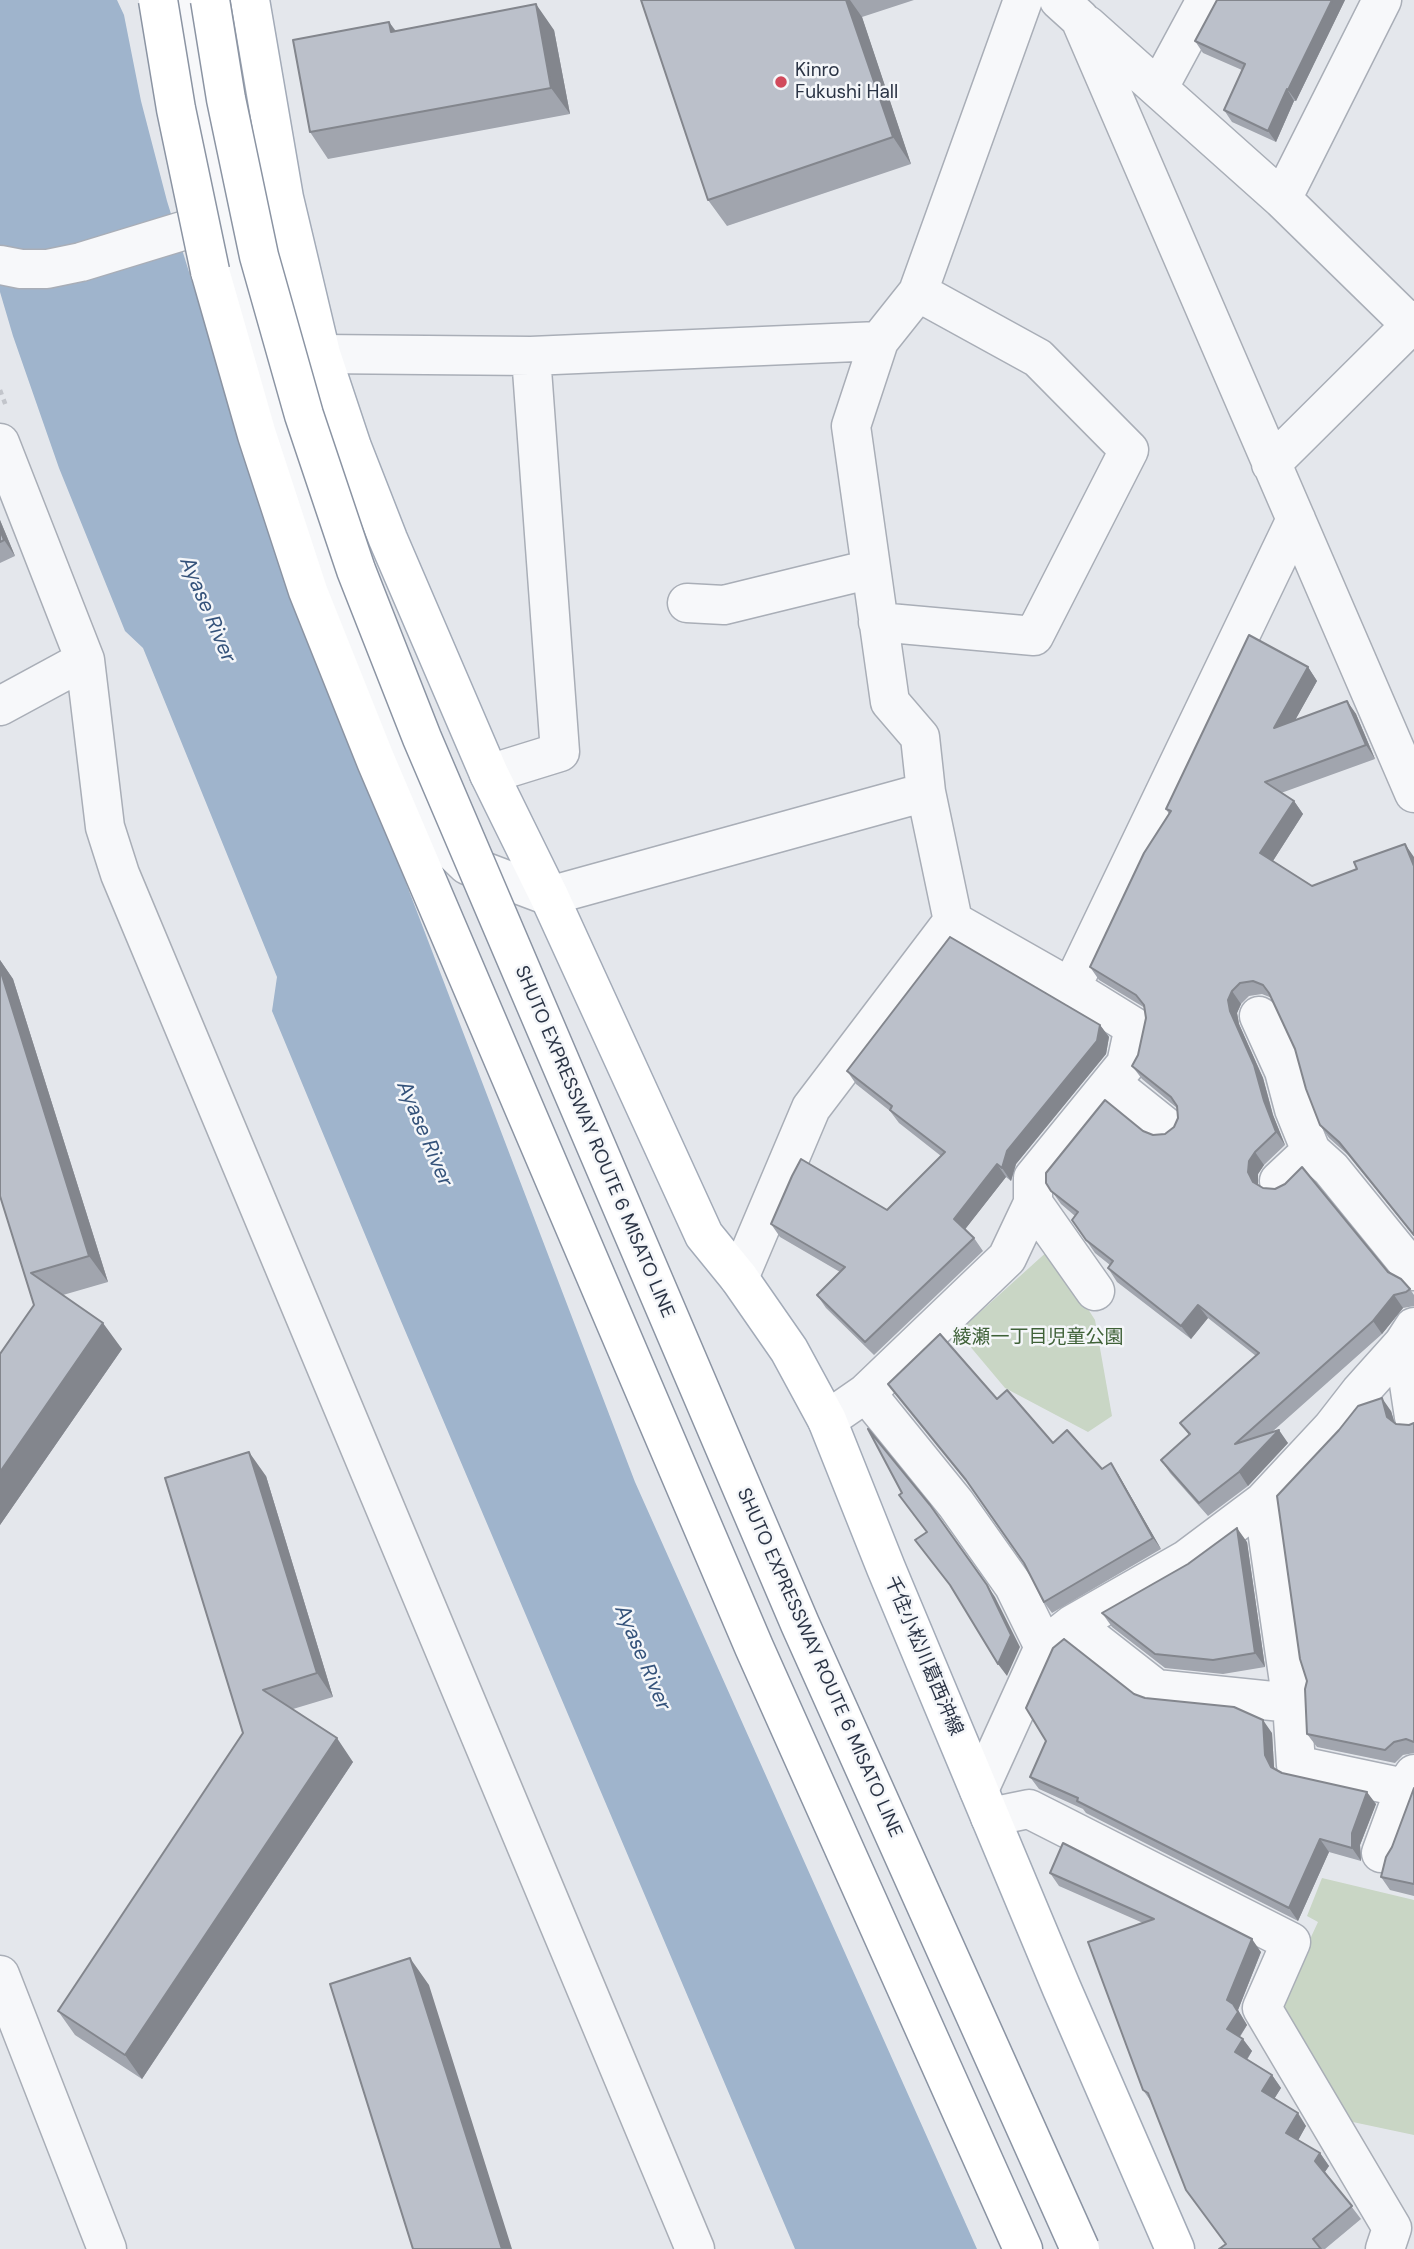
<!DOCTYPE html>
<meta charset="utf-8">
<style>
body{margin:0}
canvas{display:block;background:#e4e7ec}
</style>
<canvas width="1414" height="2249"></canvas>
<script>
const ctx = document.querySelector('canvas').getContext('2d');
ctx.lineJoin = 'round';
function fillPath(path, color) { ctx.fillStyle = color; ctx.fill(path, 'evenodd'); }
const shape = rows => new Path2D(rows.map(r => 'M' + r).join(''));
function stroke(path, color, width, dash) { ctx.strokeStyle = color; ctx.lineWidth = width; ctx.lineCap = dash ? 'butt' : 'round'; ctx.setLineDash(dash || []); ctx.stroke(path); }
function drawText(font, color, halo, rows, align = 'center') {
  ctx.font = font + ' "DM Sans","Noto Sans JP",sans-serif'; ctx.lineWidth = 5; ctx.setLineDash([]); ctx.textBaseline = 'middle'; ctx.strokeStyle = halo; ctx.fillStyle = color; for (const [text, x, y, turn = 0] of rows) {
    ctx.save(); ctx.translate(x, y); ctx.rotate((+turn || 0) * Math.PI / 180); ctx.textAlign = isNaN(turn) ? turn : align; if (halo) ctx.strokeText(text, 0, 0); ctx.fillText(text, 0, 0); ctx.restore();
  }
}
const green = shape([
 [1050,1249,1095,1320,1112,1416,1088,1432,1005,1388,958,1332],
 [1322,1878,1414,1900,1414,2135,1348,2121,1279,2006,1318,1922,1307,1916]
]);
const water = shape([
 [0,0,117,0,124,15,141,101,167,201,260,501,635,1482,977,2249,795,2249,398,1314,272,1011,277,977,143,648,125,631,59,468,13,336,0,292]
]);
const path = shape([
 [0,390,6,406]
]);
const minor = shape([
 [187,0,231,243,302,511,361,665,421,804,445,844,467,865,549,896,926,792],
 [1059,0,1080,19,1414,793],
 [1087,25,1282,199,1414,328],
 [1159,87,1206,0],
 [1282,199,1382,0],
 [0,265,21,269,47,269,81,262,225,218],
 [321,354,531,356,879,341,918,292,1023,0],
 [0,443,85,660,105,827,120,874,695,2249],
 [1271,464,1411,325,1414,320],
 [687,603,724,605,871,569],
 [878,622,1034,636,1129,450,1038,358,918,292],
 [0,706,85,660],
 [489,774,560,752,531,356],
 [1071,988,1296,519],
 [1259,1016,1284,1071,1294,1109,1311,1151,1331,1169,1414,1271],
 [1111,1083,1166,1127],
 [1279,1181,1311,1151],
 [1033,1203,1095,1291],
 [739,1278,811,1108,953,921,926,792,920,737,890,702,851,426,879,341],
 [1403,1344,1414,1417],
 [866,1393,956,1504,1014,1586,1044,1647],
 [827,1420,866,1393,1007,1258,1033,1203,1033,1178,1126,1064,1134,1027,1071,988,953,921],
 [1263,1502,1292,1703,1296,1765,1405,1788],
 [1073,1624,1156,1689,1292,1703],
 [979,1790,1044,1647,1073,1624,1187,1559,1263,1502,1332,1428,1360,1392,1403,1344,1414,1327],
 [990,1817,1029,1809,1291,1942,1262,2008,1392,2228,1385,2249],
 [1381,1853,1405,1788,1414,1774],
 [0,1975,107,2249]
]);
const major = shape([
 [250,0,284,198,321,354,352,447,388,539,489,774,549,896,704,1235,739,1278,789,1350,827,1420,886,1568,1062,1989,1175,2249]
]);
const highway = shape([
 [210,271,257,435,308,591,376,761,754,1647,1023,2249]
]);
const highwayBridge = shape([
 [158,0,176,109,210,271],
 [210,0,226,99,259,256,304,415,356,570,422,738,800,1624,1080,2249]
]);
const wall = shape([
 [641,0,914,0,862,17,911,164,727,226,708,200],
 [1217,0,1345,0,1296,101,1294,101,1276,142,1232,122,1224,110,1242,70,1203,53,1195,41],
 [389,22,396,31,554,30,570,114,328,159,310,132],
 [0,520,15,556,0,563],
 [1308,667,1317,681,1295,720,1347,701,1356,714,1375,759,1281,793,1294,801,1303,814,1273,861,1312,886,1414,857,1414,1236,1348,1155,1329,1138,1320,1125,1295,1049,1272,998,1262,994,1249,996,1241,1004,1237,1013,1239,1024,1263,1078,1273,1115,1285,1145,1264,1165,1258,1174,1258,1185,1388,1272,1410,1289,1414,1295,1414,1306,1403,1308,1382,1334,1272,1432,1288,1443,1248,1486,1208,1516,1170,1473,1161,1460,1189,1435,1180,1423,1256,1356,1208,1318,1191,1339,1117,1282,1108,1268,1110,1265,1095,1253,1072,1220,1075,1216,1061,1204,1046,1183,1143,1131,1153,1135,1165,1134,1174,1127,1178,1118,1177,1108,1142,1079,1132,1066,1138,1055,1146,1018,1145,1008,1099,980,1090,967,1169,814,1166,809],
 [0,960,13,979,108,1282,63,1295,122,1349,0,1525,0,1354,34,1305,0,1196],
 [1100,1025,1109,1037,1106,1054,1016,1164,1011,1181,1006,1177,965,1229,974,1238,983,1251,874,1355,826,1308,817,1295,840,1272,780,1237,771,1224,887,1210,941,1156,899,1123,890,1111,856,1084,847,1071],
 [888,1384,997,1399,1053,1443,1102,1469,1118,1474,1161,1549,1052,1613,1044,1602,1024,1563,974,1491],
 [1391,1411,1394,1422,1396,1424,1409,1425,1414,1423,1414,1753,1403,1755,1395,1763,1317,1747,1307,1734],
 [266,1476,333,1697,293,1709,353,1762,142,2079,75,2035,58,2011,243,1733],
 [1247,1542,1265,1667,1223,1674,1165,1668,1112,1627,1102,1613],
 [1134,1694,1145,1698,1272,1733,1274,1767,1275,1770,1282,1773,1376,1804,1360,1845,1361,1861,1329,1852,1298,1921,1086,1813,1083,1809,1039,1789,1030,1777],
 [1414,1788,1414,1896,1390,1890,1381,1877],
 [1050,1873,1261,1952,1238,2010,1247,2025,1240,2037,1252,2051,1247,2060,1272,2075,1281,2088,1274,2099,1306,2126,1298,2140,1320,2153,1329,2166,1325,2172,1361,2219,1325,2249,1219,2249,1226,2244,1152,2103,1143,2090,1143,1923,1059,1886]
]);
const shadedWall = shape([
 [846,0,850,0,862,17,911,164,893,137],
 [1332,0,1345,0,1296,101,1288,90],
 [536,4,554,30,570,114,551,88],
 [389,22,408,49,391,32],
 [1287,89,1294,101,1276,142,1268,131],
 [0,520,15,556,4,540,0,530],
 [1308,667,1317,681,1283,742,1274,728],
 [1347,701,1356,714,1375,759,1366,745],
 [1294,801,1303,814,1269,867,1260,853],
 [1405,844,1414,857,1414,866],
 [0,960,13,979,108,1282,89,1256,0,969],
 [1232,991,1241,1004,1237,1013,1239,1024,1263,1078,1273,1115,1285,1145,1276,1132,1230,1011,1228,1000],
 [1100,1025,1109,1037,1106,1054,1016,1164,1011,1181,1002,1168,1007,1151],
 [1255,1152,1264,1165,1258,1174,1258,1185,1253,1182,1248,1172,1249,1161],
 [997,1164,1006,1177,963,1232,954,1219],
 [1394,1295,1403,1308,1382,1334,1373,1321],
 [1198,1305,1208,1318,1191,1339,1181,1326],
 [103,1323,122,1349,0,1525,0,1472],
 [1382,1398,1391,1411,1397,1430,1387,1417],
 [1279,1430,1288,1443,1248,1486,1239,1472],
 [249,1452,266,1476,333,1697,317,1673],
 [1111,1463,1118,1474,1161,1549,1153,1538],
 [1237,1528,1247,1542,1265,1667,1255,1653],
 [987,1585,995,1597,1020,1647,1007,1676,998,1664],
 [1263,1720,1272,1733,1274,1767,1280,1780,1271,1767,1265,1755],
 [337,1738,353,1762,142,2079,125,2055],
 [1367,1792,1376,1804,1360,1845,1361,1861,1352,1848,1352,1833],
 [1320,1839,1329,1852,1298,1921,1289,1908],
 [1252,1939,1261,1952,1238,2010,1247,2025,1236,2042,1227,2029,1227,2000],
 [410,1958,429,1985,512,2249,502,2249],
 [1243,2039,1252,2051,1243,2065,1235,2052],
 [1272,2075,1281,2088,1271,2104,1262,2091],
 [1298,2113,1306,2126,1295,2146,1286,2133],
 [1320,2153,1329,2166,1324,2173,1315,2161]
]);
const building = shape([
 [641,0,846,0,893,137,708,200,641,0],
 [1217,0,1332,0,1288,90,1287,89,1268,131,1224,110,1245,64,1195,41,1217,0],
 [536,4,551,88,310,132,293,40,389,22,391,32,536,4],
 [0,530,4,540,0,542,0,530],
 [1249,635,1308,667,1274,728,1347,701,1366,745,1265,782,1294,801,1260,853,1312,886,1357,869,1354,862,1405,844,1414,866,1414,1235,1339,1142,1320,1125,1306,1089,1295,1049,1269,993,1263,985,1253,981,1240,983,1232,991,1228,1000,1230,1011,1254,1065,1264,1101,1276,1132,1255,1152,1249,1161,1248,1172,1253,1182,1263,1188,1275,1189,1285,1184,1302,1167,1388,1272,1401,1279,1410,1289,1406,1292,1394,1295,1373,1321,1235,1444,1279,1430,1239,1472,1199,1503,1161,1460,1190,1434,1180,1423,1259,1353,1198,1305,1181,1326,1108,1268,1113,1261,1086,1240,1072,1220,1078,1212,1051,1191,1046,1183,1046,1173,1105,1100,1143,1131,1153,1135,1165,1134,1174,1127,1178,1118,1177,1106,1171,1097,1132,1066,1138,1055,1146,1018,1144,1005,1136,995,1090,967,1144,853,1171,811,1166,809,1249,635],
 [950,937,1100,1025,1097,1041,1007,1151,1002,1168,997,1164,954,1219,974,1238,865,1342,817,1295,845,1267,771,1224,792,1176,801,1159,887,1210,945,1152,890,1110,892,1106,847,1071,950,937],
 [0,969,89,1256,31,1273,103,1323,0,1472,0,1354,34,1305,0,1196,0,969],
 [940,1334,997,1399,1007,1390,1053,1443,1067,1430,1102,1469,1111,1463,1153,1538,1044,1602,1024,1563,966,1480,888,1384,940,1334],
 [1382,1398,1387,1417,1396,1424,1409,1425,1414,1423,1414,1742,1406,1739,1394,1742,1385,1750,1307,1734,1305,1689,1307,1681,1300,1659,1277,1496,1339,1430,1358,1406,1382,1398],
 [868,1429,930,1505,987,1585,1011,1635,998,1664,950,1585,915,1540,927,1532,899,1495,902,1493,868,1429],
 [249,1452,317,1673,263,1690,337,1738,125,2055,58,2011,243,1733,165,1478,249,1452],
 [1237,1528,1255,1653,1213,1660,1155,1654,1102,1613,1188,1564,1237,1528],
 [1064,1639,1134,1694,1145,1698,1234,1707,1263,1720,1265,1755,1271,1767,1282,1773,1367,1792,1352,1833,1352,1848,1320,1839,1289,1908,1077,1801,1078,1798,1030,1777,1046,1741,1026,1708,1053,1648,1064,1639],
 [1414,1788,1414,1884,1381,1877,1386,1857,1392,1847,1414,1788],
 [1063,1843,1252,1939,1227,2000,1233,2004,1238,2012,1227,2029,1243,2039,1235,2052,1272,2075,1262,2091,1298,2113,1286,2133,1320,2153,1315,2161,1352,2206,1313,2239,1321,2249,1219,2249,1226,2244,1186,2190,1148,2093,1143,2090,1088,1942,1154,1919,1050,1873,1063,1843],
 [410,1958,502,2249,413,2249,330,1984,410,1958]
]);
const markers = [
 [781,82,7,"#d1495b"]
];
const poiNames = [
 ["Kinro",795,71],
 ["Fukushi Hall",795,93]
];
const streetNames = [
 ["SHUTO EXPRESSWAY ROUTE 6 MISATO LINE",594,1142,67],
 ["千住小松川葛西沖線",923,1656,67],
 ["SHUTO EXPRESSWAY ROUTE 6 MISATO LINE",819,1663,66]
];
const parkNames = [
 ["綾瀬一丁目児童公園",1038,1338]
];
const waterNames = [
 ["Ayase River",207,610,67],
 ["Ayase River",424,1134,67],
 ["Ayase River",642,1658,67]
];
fillPath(green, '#c9d6c5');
fillPath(water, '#9fb4cc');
stroke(minor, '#a9aeb7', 41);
stroke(major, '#a3abb8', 41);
stroke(highway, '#8b94a3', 41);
stroke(path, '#c2c5cb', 4.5, [5, 5]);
stroke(minor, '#f7f8fa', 38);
stroke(major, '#fff', 38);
stroke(highway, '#fff', 38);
stroke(highwayBridge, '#8b94a3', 41, []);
stroke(highwayBridge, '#fff', 38);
fillPath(wall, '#a1a5ae');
fillPath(shadedWall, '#83868d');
fillPath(building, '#bbc0ca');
stroke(building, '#83868d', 2);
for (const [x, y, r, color] of markers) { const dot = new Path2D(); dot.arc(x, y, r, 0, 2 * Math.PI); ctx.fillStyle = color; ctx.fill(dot); stroke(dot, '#f4f6f9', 2.5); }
drawText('19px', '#2b3445', '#f4f6f9', poiNames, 'left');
drawText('19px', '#2b3445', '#f4f6f9', streetNames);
drawText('19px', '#3f6138', '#f4f6f9', parkNames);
drawText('italic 21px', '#34527a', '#f4f6f9', waterNames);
</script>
